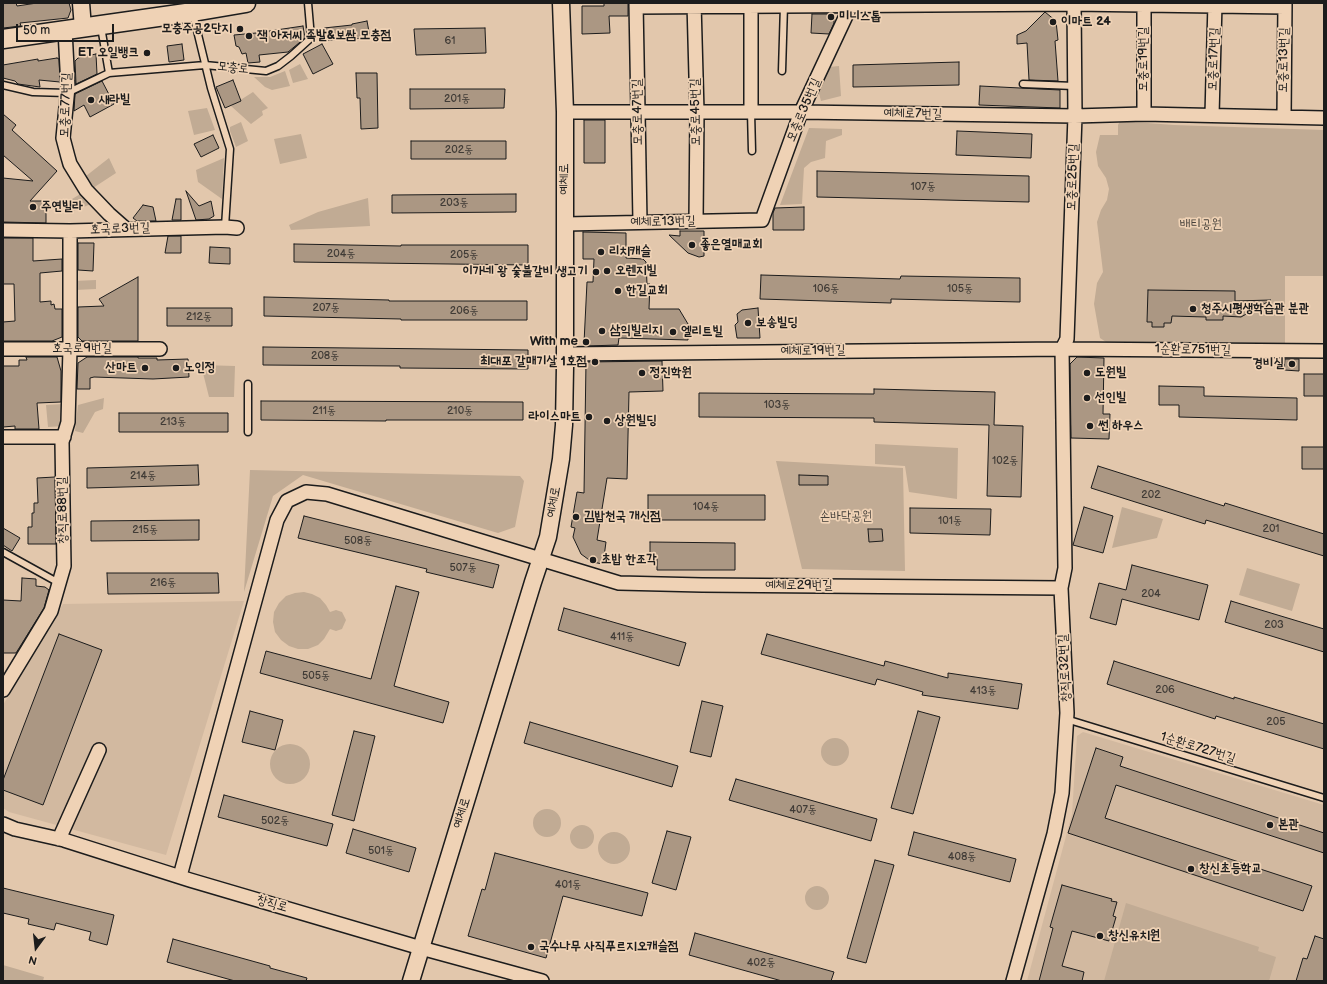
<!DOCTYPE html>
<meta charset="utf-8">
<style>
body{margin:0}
#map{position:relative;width:1327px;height:984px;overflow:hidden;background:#e2c7ac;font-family:"Balsamiq Sans",sans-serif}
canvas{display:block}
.frame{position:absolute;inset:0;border:4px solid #1c1c1c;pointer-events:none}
.north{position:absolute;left:16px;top:928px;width:40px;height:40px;-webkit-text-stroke:3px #efd2b5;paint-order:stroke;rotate:195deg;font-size:11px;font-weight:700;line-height:16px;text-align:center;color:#1c1c1c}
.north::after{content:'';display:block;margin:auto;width:14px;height:18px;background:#1c1c1c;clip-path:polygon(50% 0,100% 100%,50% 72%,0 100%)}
.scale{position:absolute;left:16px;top:24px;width:98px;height:18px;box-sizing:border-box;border:2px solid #1c1c1c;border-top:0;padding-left:5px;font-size:12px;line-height:14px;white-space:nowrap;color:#1c1c1c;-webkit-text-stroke:3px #efd2b5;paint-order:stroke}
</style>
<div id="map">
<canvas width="1327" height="984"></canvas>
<div class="frame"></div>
<div class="north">N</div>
<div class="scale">50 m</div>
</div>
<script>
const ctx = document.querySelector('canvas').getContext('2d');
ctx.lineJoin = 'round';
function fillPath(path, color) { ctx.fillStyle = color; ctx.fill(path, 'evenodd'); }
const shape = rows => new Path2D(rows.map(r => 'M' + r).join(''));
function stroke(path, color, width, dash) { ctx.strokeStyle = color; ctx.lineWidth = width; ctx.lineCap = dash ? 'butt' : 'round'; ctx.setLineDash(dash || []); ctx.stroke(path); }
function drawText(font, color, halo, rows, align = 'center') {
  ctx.font = font + ' "Balsamiq Sans","Poor Story",sans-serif'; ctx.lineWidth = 3.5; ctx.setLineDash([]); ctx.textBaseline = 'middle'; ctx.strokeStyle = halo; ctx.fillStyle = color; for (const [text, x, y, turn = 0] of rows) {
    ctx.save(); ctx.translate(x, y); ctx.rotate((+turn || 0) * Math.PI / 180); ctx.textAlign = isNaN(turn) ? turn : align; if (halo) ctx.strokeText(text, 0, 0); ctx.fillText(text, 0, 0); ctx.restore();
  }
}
const built = shape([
 [244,601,166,855,9,812,3,808,3,705,63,604],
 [1083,732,1324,805,1324,981,1027,981,1072,814,1077,736]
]);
const green = shape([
 [300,64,308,79,293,83,289,70],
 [839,66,841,96,821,101,818,89,829,67],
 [285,71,290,86,272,90,265,87,254,77,270,77],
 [253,92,268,108,262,111,263,115,251,124,231,106],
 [207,108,215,130,194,135,188,111],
 [1120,121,1174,125,1324,130,1324,276,1285,276,1285,346,1112,344,1106,342,1100,338,1094,304,1097,283,1103,272,1097,222,1101,210,1107,200,1109,189,1106,178,1098,166,1096,152,1100,135,1118,135,1118,125],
 [241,122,248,141,236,147,230,131,230,127],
 [809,128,842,129,842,135,826,141,825,158,811,162,804,168,802,204,780,205],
 [301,134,307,158,280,164,274,139],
 [109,158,116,173,93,188,86,176],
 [224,158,222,199,198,182,196,170],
 [82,193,91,204,71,212,72,199],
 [368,198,370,226,291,230,289,225,318,212],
 [96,280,96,289,75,290,74,281],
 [201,365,235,366,234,397,209,397],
 [104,398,103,409,95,412,83,433,75,431,78,405],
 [64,404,65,426,48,427,46,405],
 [875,444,958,448,957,499,909,492,905,466,875,464],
 [776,461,903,468,905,571,802,569],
 [250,470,520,476,524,481,515,527,498,533,303,475,273,496,244,592],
 [1122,507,1163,519,1157,538,1112,548],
 [1247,568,1300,584,1292,611,1239,595],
 [304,592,312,594,320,598,326,605,330,612,336,610,342,612,346,620,342,629,336,631,330,629,324,639,318,645,308,649,298,649,289,646,281,640,275,632,273,622,274,612,279,603,286,596,295,593],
 '821 752a14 14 0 1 1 28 0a14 14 0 1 1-28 0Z',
 '270 764a20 20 0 1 1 40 0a20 20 0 1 1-40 0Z',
 '533 823a14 14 0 1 1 28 0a14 14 0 1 1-28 0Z',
 '570 837a12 12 0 1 1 24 0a12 12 0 1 1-24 0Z',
 '598 848a16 16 0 1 1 32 0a16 16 0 1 1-32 0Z',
 '805 898a12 12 0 1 1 24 0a12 12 0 1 1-24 0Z',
 [1126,903,1259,947,1258,951,1276,957,1269,981,1104,981],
 [3,965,44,977,43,981,3,981]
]);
const building = shape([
 [3,3,16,3,17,6,37,3,69,3,71,10,68,18,20,23,21,26,3,28,3,3],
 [604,3,628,3,628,16,609,16,610,33,582,34,582,6,604,6,604,3],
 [1045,12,1056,21,1058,40,1055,41,1058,81,1029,80,1027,43,1017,44,1017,35,1026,31,1045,12],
 [812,14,831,14,834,17,834,23,829,34,811,33,812,14],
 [367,21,370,37,354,39,354,37,325,41,324,28,352,25,352,24,367,21],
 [303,26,305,38,288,52,259,55,260,62,248,63,246,53,242,54,239,47,236,46,234,35,256,33,303,26],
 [485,28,486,53,416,55,414,29,485,28],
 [182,44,184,60,169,62,167,46,182,44],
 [322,44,333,64,313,74,303,54,322,44],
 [96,54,97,74,76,84,75,61,78,58,96,54],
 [57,58,59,59,60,82,39,80,40,87,18,84,15,81,3,78,3,65,38,59,38,61,57,58],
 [959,62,959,85,853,87,853,65,959,62],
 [356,73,377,73,378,128,361,129,360,98,357,98,356,73],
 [233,80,241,101,225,108,216,87,233,80],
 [102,81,114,104,90,117,84,105,74,111,75,94,102,81],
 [980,86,1060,90,1060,108,979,105,980,86],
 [410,89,505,89,504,108,410,109,410,89],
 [3,114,16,125,12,130,57,171,30,201,46,201,46,223,3,222,3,178,33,181,3,155,3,114],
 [584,120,605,120,605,163,584,163,584,120],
 [957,131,1032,134,1031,158,956,155,957,131],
 [213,135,219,148,201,157,194,144,213,135],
 [411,141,506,141,506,159,411,159,411,141],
 [817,171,1029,176,1029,202,817,197,817,171],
 [186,191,199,206,211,201,214,216,209,219,196,220,186,191],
 [516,194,516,212,392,213,392,195,516,194],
 [176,199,181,199,181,220,172,220,176,199],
 [143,205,153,207,156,221,137,221,133,218,143,205],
 [804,207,804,230,773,230,773,213,775,208,804,207],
 [680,231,704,231,704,256,699,257,688,253,669,235,680,236,680,231],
 [583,232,626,233,626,258,643,259,646,262,647,284,650,284,649,309,679,309,688,324,688,340,619,338,618,345,586,346,586,343,584,343,587,282,593,282,594,259,583,259,583,232],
 [168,236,181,236,181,253,165,253,168,236],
 [3,238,33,238,33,261,62,259,62,271,40,273,40,302,51,301,51,305,54,304,55,309,62,309,62,337,52,341,3,341,3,322,15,321,14,284,3,284,3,238],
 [78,243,94,243,93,271,78,270,78,243],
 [294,244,401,246,401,245,528,245,528,265,294,262,294,244],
 [210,247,230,248,230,264,209,263,210,247],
 [761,275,900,279,901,276,1020,278,1020,302,891,299,891,303,760,299,761,275],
 [138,277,138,341,82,341,78,337,78,307,104,306,99,299,138,277],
 [1148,290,1235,291,1235,301,1271,300,1241,317,1223,316,1223,320,1206,320,1206,317,1172,316,1171,323,1164,323,1164,327,1152,327,1152,322,1147,322,1148,290],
 [264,297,389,300,389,301,527,301,527,320,401,320,401,319,264,316,264,297],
 [167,308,232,308,232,326,167,326,167,308],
 [758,308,760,338,737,338,735,325,738,322,737,314,742,310,758,308],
 [263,347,528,350,528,369,400,368,400,366,263,365,263,347],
 [26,357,57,357,61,371,61,402,37,403,39,429,15,429,15,426,3,427,3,366,19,366,19,360,27,360,26,357],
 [87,357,138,357,138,358,157,358,157,360,188,359,189,377,153,379,94,377,90,378,90,389,77,389,78,363,87,357],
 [1077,357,1104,358,1103,414,1110,414,1109,439,1071,438,1070,364,1077,357],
 [1285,359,1299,359,1299,371,1284,370,1285,359],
 [662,361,663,391,629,392,627,479,607,478,597,540,606,542,603,564,592,562,581,554,573,537,575,528,571,527,577,492,584,493,586,362,662,361],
 [1304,374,1324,374,1324,396,1304,396,1304,374],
 [1159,386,1204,387,1204,396,1297,398,1297,420,1179,417,1179,405,1159,405,1159,386],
 [874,389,995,392,994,425,1023,426,1021,497,987,496,989,425,874,422,874,418,699,417,699,393,874,394,874,389],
 [261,401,523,402,523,420,386,420,386,421,261,420,261,401],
 [119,413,228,413,228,432,119,432,119,413],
 [1302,447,1324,447,1324,469,1302,469,1302,447],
 [198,465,199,485,87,488,87,468,198,465],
 [1098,466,1224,506,1225,503,1324,534,1324,556,1206,520,1205,524,1091,488,1098,466],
 [799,475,828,476,828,485,799,485,799,475],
 [55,477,56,544,28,544,28,527,32,527,32,513,34,513,34,503,38,503,37,478,55,477],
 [648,495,765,495,765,520,648,520,648,495],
 [1084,507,1113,516,1103,553,1073,545,1084,507],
 [910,508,991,509,990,535,910,533,910,508],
 [304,516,499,565,493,588,426,572,427,569,298,538,304,516],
 [199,520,199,540,91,541,91,521,199,520],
 [3,528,20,538,12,551,3,545,3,528],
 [868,529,882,529,883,541,869,542,868,529],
 [650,542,735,543,735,570,657,570,657,557,650,557,650,542],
 [1132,565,1208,585,1199,620,1122,599,1116,625,1090,618,1099,583,1126,590,1132,565],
 [107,573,218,573,219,593,108,594,107,573],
 [22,578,36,579,36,586,45,587,49,590,44,608,16,653,3,653,3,600,21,601,22,578],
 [396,586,419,592,394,686,449,702,443,723,260,673,266,651,371,679,396,586],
 [1231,601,1324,629,1324,652,1225,622,1231,601],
 [564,608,686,643,679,666,558,630,564,608],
 [59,634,102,650,43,805,3,790,3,780,59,634],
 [767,634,884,666,885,661,948,678,948,673,1022,684,1018,709,922,695,923,692,877,679,875,685,761,654,767,634],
 [1114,661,1234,699,1234,697,1324,724,1324,749,1216,716,1215,719,1107,684,1114,661],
 [702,701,723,706,711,757,690,752,702,701],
 [250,711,283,720,275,750,242,742,250,711],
 [918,711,940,717,913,814,891,808,918,711],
 [530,722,678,766,672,787,524,743,530,722],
 [354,731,375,736,354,821,332,815,354,731],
 [1096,748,1123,757,1120,766,1324,833,1324,853,1116,785,1105,818,1312,886,1303,911,1068,833,1096,748],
 [736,779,877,819,871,841,729,800,736,779],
 [224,795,333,824,327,846,218,817,224,795],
 [353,829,416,848,409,872,346,853,353,829],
 [667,831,691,837,676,890,652,883,667,831],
 [914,832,1016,859,1010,882,908,855,914,832],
 [495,853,648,893,642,916,563,896,546,958,468,936,482,889,485,890,495,853],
 [875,860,894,865,866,963,847,958,875,860],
 [1062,885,1112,899,1111,901,1117,902,1113,916,1116,917,1109,941,1072,931,1062,966,1084,972,1082,981,1039,981,1053,928,1050,927,1062,885],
 [3,888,114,915,107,945,89,940,91,932,56,923,54,930,28,924,29,919,3,913,3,888],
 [695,933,834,972,831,981,782,981,689,955,695,933],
 [1315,936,1324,939,1324,981,1296,981,1303,958,1307,959,1315,936],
 [173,939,270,966,270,968,307,978,306,981,235,981,167,962,173,939]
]);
const service = shape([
 [193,14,211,88,230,149,225,227],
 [101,27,109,73,205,65,266,71,278,66,291,56,311,38,308,3],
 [782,71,784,5],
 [1023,84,1074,86],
 [3,85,33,92,67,93,109,73],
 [751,112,752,151],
 [248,432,248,384],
 [3,552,59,583],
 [1066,719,1324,798]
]);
const minor = shape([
 [636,3,640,222],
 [694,3,697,112,696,221],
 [1144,3,1144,114],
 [751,6,751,112],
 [636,7,1074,4,1285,7],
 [65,30,68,87,63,138,68,157,70,164,86,190,109,214,126,229],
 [565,112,801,112,1075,116,1144,114,1324,118],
 [1212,115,1215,3],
 [1284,117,1285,3],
 [565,224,762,220,801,112,852,3],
 [3,230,70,231,225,227,237,228],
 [3,349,160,349],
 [565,354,1062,349,1324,351],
 [3,437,64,437],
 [3,690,51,611,64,566,62,442,68,422,70,349,70,231],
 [3,824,15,829,64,840,190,880,421,948,542,981],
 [59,839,99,750],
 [180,876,277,520,287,501,306,492,327,494,619,583,702,585,1061,588],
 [1013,981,1054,834,1062,793,1067,713,1061,588,1065,568,1062,349,1067,339,1075,116,1074,3]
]);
const tertiary = shape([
 [81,3,83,28],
 [411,981,533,582,548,537,561,459,564,425,565,367,565,112,561,3]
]);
const secondary = shape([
 [3,39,193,12,246,3]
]);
const markers = [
 [831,17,4,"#1c1c1c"],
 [1053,22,4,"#1c1c1c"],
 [240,29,4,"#1c1c1c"],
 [249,36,4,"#1c1c1c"],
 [147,53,4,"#1c1c1c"],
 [91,100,4,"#1c1c1c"],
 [33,207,4,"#1c1c1c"],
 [692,245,4,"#1c1c1c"],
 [601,252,4,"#1c1c1c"],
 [607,271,4,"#1c1c1c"],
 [596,272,4,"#1c1c1c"],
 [618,291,4,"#1c1c1c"],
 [1193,309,4,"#1c1c1c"],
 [748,323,4,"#1c1c1c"],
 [602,331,4,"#1c1c1c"],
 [673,332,4,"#1c1c1c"],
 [586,342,4,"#1c1c1c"],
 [595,362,4,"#1c1c1c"],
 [1292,364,4,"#1c1c1c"],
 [145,368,4,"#1c1c1c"],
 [176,368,4,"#1c1c1c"],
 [642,373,4,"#1c1c1c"],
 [1087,373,4,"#1c1c1c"],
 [1087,398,4,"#1c1c1c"],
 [589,417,4,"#1c1c1c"],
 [607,421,4,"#1c1c1c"],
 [1090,426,4,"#1c1c1c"],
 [576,517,4,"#1c1c1c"],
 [593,560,4,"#1c1c1c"],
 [1270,825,4,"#1c1c1c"],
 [1191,869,4,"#1c1c1c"],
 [1100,936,4,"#1c1c1c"],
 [531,947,4,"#1c1c1c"]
];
const numberNames = [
 ["61",450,41],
 ["201동",457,99],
 ["202동",459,150],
 ["107동",923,187],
 ["203동",454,203],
 ["204동",341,254],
 ["205동",464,255],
 ["106동",826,289],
 ["105동",960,289],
 ["207동",326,308],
 ["206동",464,311],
 ["212동",199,317],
 ["208동",325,356],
 ["103동",777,405],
 ["211동",324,411],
 ["210동",460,411],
 ["213동",173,422],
 ["102동",1005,461],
 ["214동",143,476],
 ["202",1151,495],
 ["104동",706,507],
 ["101동",950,521],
 ["201",1271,529],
 ["215동",145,530],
 ["508동",358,541],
 ["507동",463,568],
 ["216동",163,583],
 ["204",1151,594],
 ["203",1274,625],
 ["411동",622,637],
 ["505동",316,676],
 ["206",1165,690],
 ["413동",983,691],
 ["205",1276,722],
 ["407동",803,810],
 ["502동",275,821],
 ["501동",381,851],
 ["408동",962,857],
 ["401동",568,885],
 ["402동",761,963]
];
const poiNames = [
 ["미니스톱",839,17],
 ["이마트 24",1061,22],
 ["모충주공2단지",232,29,"right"],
 ["잭 아저씨 족발&보쌈 모충점",257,36],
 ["ET 오일뱅크",139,53,"right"],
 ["새라빌",99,100],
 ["주연빌라",41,207],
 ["좋은열매교회",700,245],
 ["리치캐슬",609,252],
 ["오렌지빌",615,271],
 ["이가네 왕 숯불갈비 생고기",588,272,"right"],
 ["한길교회",626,291],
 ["청주시평생학습관 분관",1201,309],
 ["보송빌딩",756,323],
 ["삼익빌리지",610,331],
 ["엘리트빌",681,332],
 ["With me",578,342,"right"],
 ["최대포 갈매기살 1호점",587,362,"right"],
 ["경비실",1284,364,"right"],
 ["산마트",137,368,"right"],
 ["노인정",184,368],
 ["정진학원",650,373],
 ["도원빌",1095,373],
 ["선인빌",1095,398],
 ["라이스마트",581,417,"right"],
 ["상원빌딩",615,421],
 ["썬 하우스",1098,426],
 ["김밥천국 개신점",584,517],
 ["초밥 한조각",601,560],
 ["본관",1278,825],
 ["창신초등학교",1199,869],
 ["창신유치원",1108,936],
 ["국수나무 사직푸르지오캐슬점",539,947]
];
const streetNames = [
 ["모충로19번길",1144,59,-90],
 ["모충로17번길",1214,59,-88],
 ["모충로13번길",1284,60,-89],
 ["모충로",233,68,5],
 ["모충로77번길",66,105,-88],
 ["모충로35번길",804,110,-67],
 ["모충로47번길",638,112,-91],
 ["모충로45번길",696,112,-91],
 ["예체로7번길",913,114,1],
 ["모충로25번길",1073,177,-88],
 ["예체로",565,179,-90],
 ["예체로13번길",663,222,-1],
 ["호국로3번길",120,229,-2],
 ["호국로9번길",82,349],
 ["1순환로751번길",1193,350,1],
 ["예체로19번길",813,351,-1],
 ["예체로",554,502,-80],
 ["창직로88번길",63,510,-91],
 ["예체로29번길",799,586],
 ["창직로32번길",1065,668,-93],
 ["1순환로727번길",1198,748,17],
 ["예체로",462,813,-73],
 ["창직로",272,904,16]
];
const parkNames = [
 ["배티공원",1201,225],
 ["손바닥공원",846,517]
];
fillPath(built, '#d2b9a0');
fillPath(green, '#c1ab94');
fillPath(building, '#ab9783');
stroke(building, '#1c1c1c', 1);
stroke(service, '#1c1c1c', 9);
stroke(minor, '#1c1c1c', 16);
stroke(tertiary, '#1c1c1c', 19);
stroke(secondary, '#1c1c1c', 21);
stroke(service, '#efd2b5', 6);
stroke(minor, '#efd2b5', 13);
stroke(tertiary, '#efd2b5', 16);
stroke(secondary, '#efd2b5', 18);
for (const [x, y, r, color] of markers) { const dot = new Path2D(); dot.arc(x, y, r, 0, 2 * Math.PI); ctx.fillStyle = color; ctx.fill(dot); stroke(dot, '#efd2b5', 1.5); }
drawText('11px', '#403b36', null, numberNames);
drawText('bold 13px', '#1c1c1c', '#efd2b5', poiNames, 'left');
drawText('13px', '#1c1c1c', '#efd2b5', streetNames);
drawText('13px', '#45403a', '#efd2b5', parkNames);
</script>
